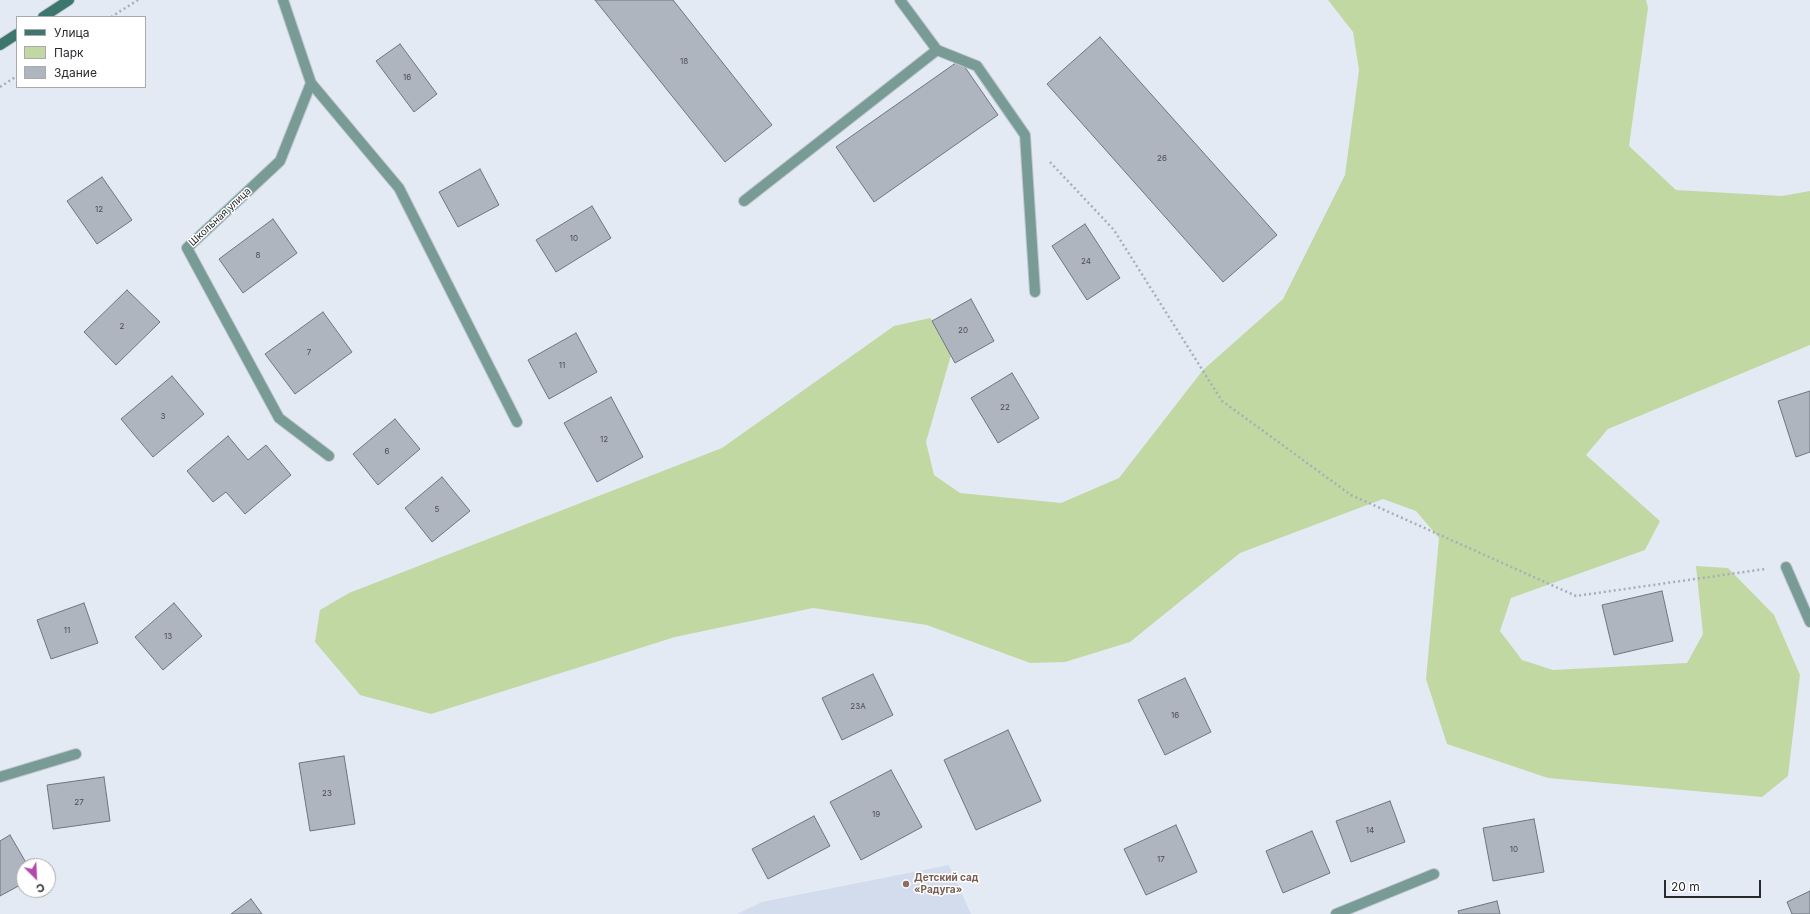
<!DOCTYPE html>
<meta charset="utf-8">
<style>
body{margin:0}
#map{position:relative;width:1810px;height:914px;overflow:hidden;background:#e3eaf4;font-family:Inter,sans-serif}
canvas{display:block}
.legend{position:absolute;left:16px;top:16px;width:130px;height:72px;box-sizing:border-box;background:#fff;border:1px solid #a9aaab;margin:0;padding:5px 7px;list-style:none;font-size:12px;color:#282a2e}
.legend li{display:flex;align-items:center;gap:8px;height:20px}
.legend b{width:20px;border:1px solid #a9aaab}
.north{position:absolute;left:16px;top:858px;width:40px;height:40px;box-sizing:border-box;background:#fff;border:1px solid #a9aaab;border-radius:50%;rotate:156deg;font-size:11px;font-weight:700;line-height:16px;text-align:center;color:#282a2e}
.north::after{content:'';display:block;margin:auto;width:14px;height:18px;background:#b349ab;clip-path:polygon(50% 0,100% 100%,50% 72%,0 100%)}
.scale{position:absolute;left:1664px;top:880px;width:97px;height:18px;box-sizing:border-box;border:2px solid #282a2e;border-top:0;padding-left:5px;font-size:12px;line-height:14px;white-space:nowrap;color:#282a2e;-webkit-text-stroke:3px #fff;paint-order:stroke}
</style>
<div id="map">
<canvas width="1810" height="914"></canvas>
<ul class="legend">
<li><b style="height:5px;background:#3d766d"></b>Улица</li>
<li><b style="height:11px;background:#c2d8a3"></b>Парк</li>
<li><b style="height:11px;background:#aeb5be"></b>Здание</li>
</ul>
<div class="north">С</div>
<div class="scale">20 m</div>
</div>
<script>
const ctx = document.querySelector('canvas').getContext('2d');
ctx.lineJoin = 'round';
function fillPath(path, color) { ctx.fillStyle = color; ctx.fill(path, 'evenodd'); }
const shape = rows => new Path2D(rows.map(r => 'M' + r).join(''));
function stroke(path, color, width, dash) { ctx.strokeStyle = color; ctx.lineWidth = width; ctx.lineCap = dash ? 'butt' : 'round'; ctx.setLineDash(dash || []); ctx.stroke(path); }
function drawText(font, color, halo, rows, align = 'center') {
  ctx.font = font + ' Inter,sans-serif'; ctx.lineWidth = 3; ctx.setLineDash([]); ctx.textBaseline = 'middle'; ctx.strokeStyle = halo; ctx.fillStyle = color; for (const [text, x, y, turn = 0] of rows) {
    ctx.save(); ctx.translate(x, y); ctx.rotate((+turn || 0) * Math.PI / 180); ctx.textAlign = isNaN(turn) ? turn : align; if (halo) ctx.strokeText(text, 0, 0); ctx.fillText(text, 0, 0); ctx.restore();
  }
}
const built = shape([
 [949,865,971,914,737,914,762,902]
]);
const green = shape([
 [1328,0,1646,0,1648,8,1629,146,1676,190,1782,196,1810,191,1810,345,1608,429,1586,455,1660,521,1645,550,1511,598,1500,631,1522,660,1553,670,1687,663,1703,634,1696,566,1728,568,1774,615,1800,675,1788,776,1762,797,1548,778,1447,744,1426,679,1439,538,1416,511,1383,499,1240,553,1130,642,1065,662,1030,663,927,625,813,608,675,637,431,714,360,695,315,642,320,610,349,593,722,448,894,326,930,318,955,341,926,442,934,475,960,493,1061,503,1119,478,1203,370,1283,299,1345,175,1359,70,1353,32]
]);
const building = shape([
 [595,0,673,0,772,125,725,162,595,0],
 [1100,37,1277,235,1223,282,1047,84,1100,37],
 [400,44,437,94,414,112,376,61,400,44],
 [960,60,998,115,874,202,836,147,960,60],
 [480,169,499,205,458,227,439,192,480,169],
 [102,177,132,220,97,244,67,201,102,177],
 [592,206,611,238,556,272,536,240,592,206],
 [273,219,297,253,243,293,219,259,273,219],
 [1085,224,1120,278,1087,300,1052,246,1085,224],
 [127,290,160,322,116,365,84,332,127,290],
 [971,299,994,341,955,363,932,321,971,299],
 [323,312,352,352,295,394,265,354,323,312],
 [576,333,597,372,549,399,528,360,576,333],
 [1012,373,1039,418,998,443,971,398,1012,373],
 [172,376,204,414,153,457,121,419,172,376],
 [1810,391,1810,452,1796,457,1778,401,1810,391],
 [611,397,643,457,597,482,564,423,611,397],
 [395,419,420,449,378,485,353,454,395,419],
 [228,436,248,460,266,445,291,475,245,514,226,492,213,502,187,471,228,436],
 [442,477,470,511,432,542,405,508,442,477],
 [1662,591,1673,641,1614,655,1602,605,1662,591],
 [84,603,98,643,51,659,37,620,84,603],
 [174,603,202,636,163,670,135,637,174,603],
 [873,674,893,715,842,740,822,698,873,674],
 [1185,678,1211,732,1165,755,1138,700,1185,678],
 [1008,730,1041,801,976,830,944,760,1008,730],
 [344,756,355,824,310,831,299,763,344,756],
 [891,770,922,827,861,860,830,802,891,770],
 [104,777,110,821,53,829,47,785,104,777],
 [1390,801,1405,842,1351,862,1336,821,1390,801],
 [814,816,830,846,768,879,752,849,814,816],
 [1534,819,1544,872,1493,881,1483,828,1534,819],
 [1176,825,1197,872,1146,895,1124,849,1176,825],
 [1312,831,1330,873,1283,893,1266,851,1312,831],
 [10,835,28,866,24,866,24,883,0,896,0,841,10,835],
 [1810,891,1810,914,1792,914,1787,902,1810,891],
 [251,899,262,914,231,914,251,899],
 [1497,901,1500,914,1459,914,1458,911,1497,901]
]);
const path = shape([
 [111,17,138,0],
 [0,87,17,76],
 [1050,162,1114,230,1222,401,1351,495,1576,596,1765,569]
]);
const lane = shape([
 [937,50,977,66,1025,135,1035,292],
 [744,201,937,50,900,0],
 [0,777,76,754]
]);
const street = shape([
 [283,0,311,83,280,161,187,248,279,418,329,456],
 [311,83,399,188,517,422],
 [1786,567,1810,622],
 [1336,914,1434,874]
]);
const secondary = shape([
 [43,17,69,0],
 [0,45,17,34]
]);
const markers = [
 [906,884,4,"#8d6e63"]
];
const numberNames = [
 ["18",684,62],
 ["16",407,78],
 ["26",1162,159],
 ["12",99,210],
 ["10",574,239],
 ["8",258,256],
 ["24",1086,262],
 ["2",122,327],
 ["20",963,331],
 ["7",309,353],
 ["11",562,366],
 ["22",1005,408],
 ["3",163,417],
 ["12",604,440],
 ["6",387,452],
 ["5",437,510],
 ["11",67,631],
 ["13",168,637],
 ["23А",858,707],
 ["16",1175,716],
 ["23",327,794],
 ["27",79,803],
 ["19",876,815],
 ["14",1370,831],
 ["10",1514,850],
 ["17",1161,860]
];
const streetNames = [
 ["Школьная улица",220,217,-43]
];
const educationNames = [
 ["Детский сад",914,878],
 ["«Радуга»",914,890]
];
fillPath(built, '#d2dcec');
fillPath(green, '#c2d8a3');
fillPath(building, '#aeb5be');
stroke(building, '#6f757e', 1);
stroke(lane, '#c1c7d0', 12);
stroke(street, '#c1c7d0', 12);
stroke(secondary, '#c1c7d0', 12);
stroke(path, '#a8aeb6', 2.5, [2, 3]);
stroke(lane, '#789c95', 10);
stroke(street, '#789c95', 10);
stroke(secondary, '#3d766d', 10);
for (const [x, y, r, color] of markers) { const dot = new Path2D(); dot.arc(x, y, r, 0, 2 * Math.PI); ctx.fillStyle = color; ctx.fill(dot); stroke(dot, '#fff', 1.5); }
drawText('8px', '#4a4d52', null, numberNames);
drawText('10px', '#282a2e', '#fff', streetNames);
drawText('bold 10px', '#785e54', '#fff', educationNames, 'left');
</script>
